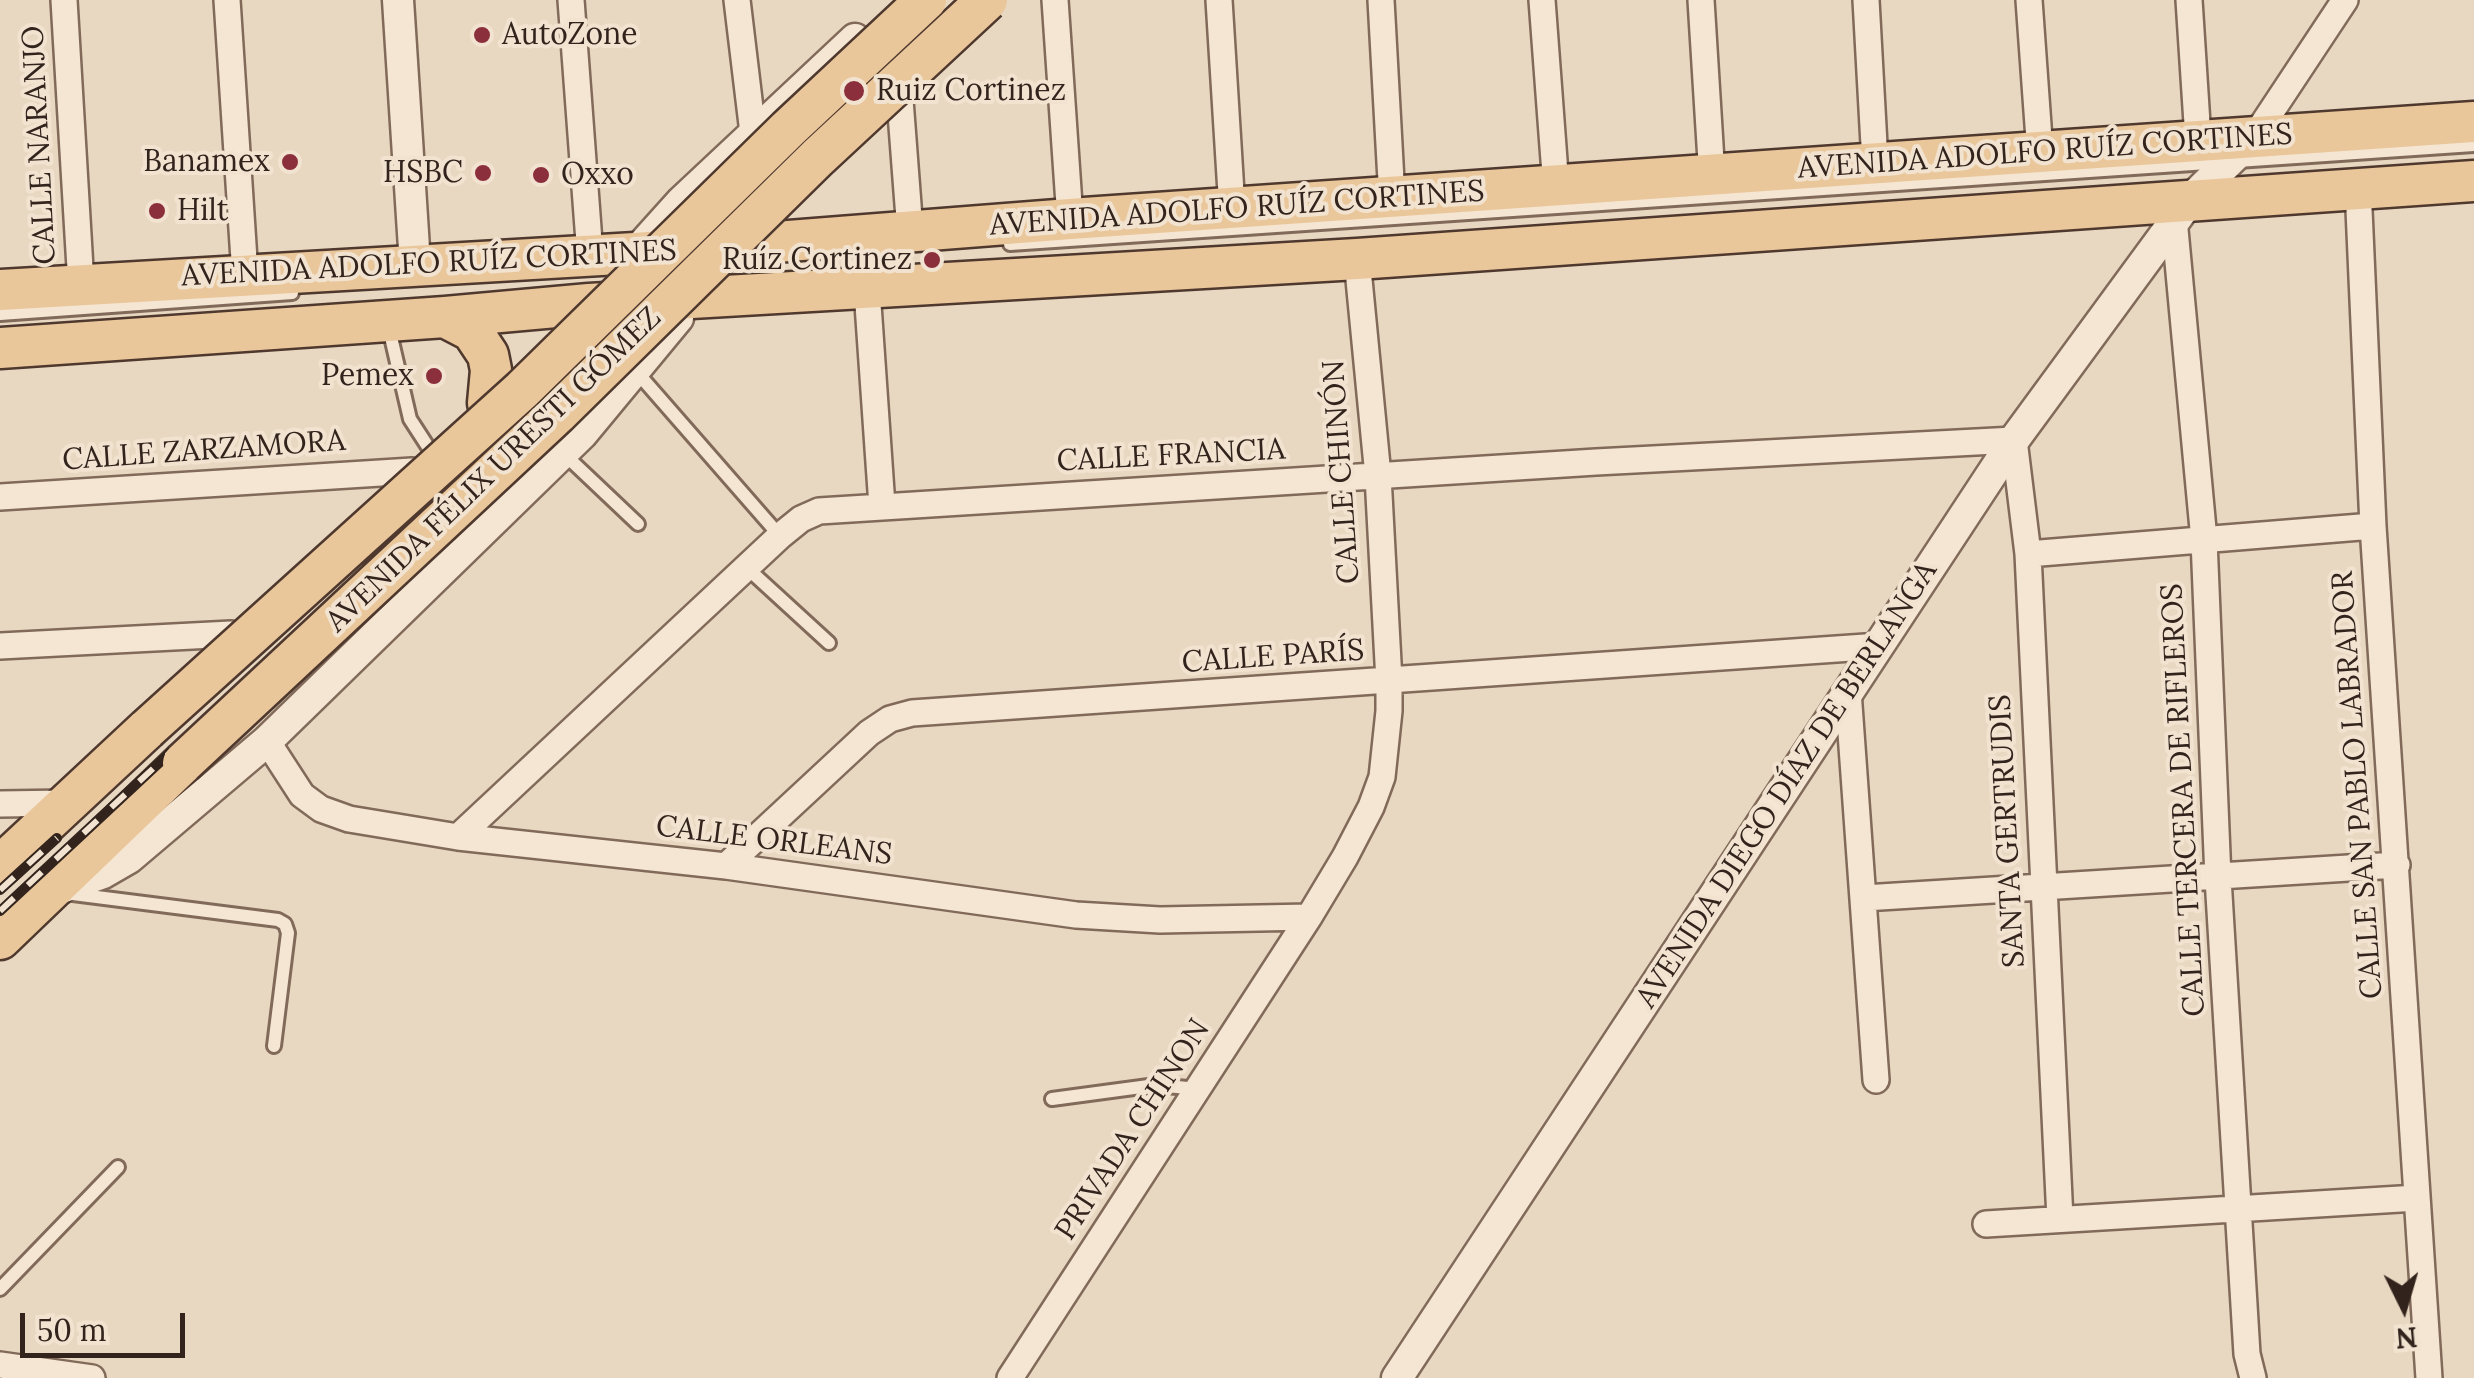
<!DOCTYPE html>
<meta charset="utf-8">
<style>
body{margin:0}
#map{position:relative;width:2474px;height:1378px;overflow:hidden;background:#e9d8c1;font-family:Lora,serif}
canvas{display:block}
.north{position:absolute;left:2354px;top:1258px;width:100px;height:100px;-webkit-text-stroke:8px #f1e3d0;paint-order:stroke;rotate:175deg;font-size:28px;font-weight:700;line-height:40px;text-align:center;color:#32241d}
.north::after{content:'';display:block;margin:auto;width:35px;height:45px;background:#32241d;clip-path:polygon(50% 0,100% 100%,50% 72%,0 100%)}
.scale{position:absolute;left:20px;top:1313px;width:165px;height:45px;box-sizing:border-box;border:5px solid #32241d;border-top:0;padding-left:12px;font-size:30px;line-height:35px;white-space:nowrap;color:#32241d;-webkit-text-stroke:8px #f1e3d0;paint-order:stroke}
</style>
<div id="map">
<canvas width="2474" height="1378"></canvas>
<div class="north">N</div>
<div class="scale">50 m</div>
</div>
<script>
const ctx = document.querySelector('canvas').getContext('2d');
ctx.lineJoin = 'round';
const shape = rows => new Path2D(rows.map(r => 'M' + r).join(''));
function stroke(path, color, width, dash) { ctx.strokeStyle = color; ctx.lineWidth = width; ctx.lineCap = dash ? 'butt' : 'round'; ctx.setLineDash(dash || []); ctx.stroke(path); }
function drawText(font, color, halo, rows, align = 'center') {
  ctx.font = font + ' Lora,serif'; ctx.lineWidth = 8; ctx.setLineDash([]); ctx.textBaseline = 'middle'; ctx.strokeStyle = halo; ctx.fillStyle = color; for (const [text, x, y, turn = 0] of rows) {
    ctx.save(); ctx.translate(x, y); ctx.rotate((+turn || 0) * Math.PI / 180); ctx.textAlign = isNaN(turn) ? turn : align; if (halo) ctx.strokeText(text, 0, 0); ctx.fillText(text, 0, 0); ctx.restore();
  }
}
const service = shape([
 [1010,244,2474,145],
 [0,314,292,293],
 [388,324,410,419,432,453],
 [635,370,780,536],
 [563,453,638,524],
 [746,567,829,643],
 [73,894,278,920,285,924,288,933,274,1046],
 [1052,1099,1156,1085,1198,1089],
 [0,1289,118,1167]
]);
const minor = shape([
 [64,0,81,285],
 [227,0,245,275],
 [571,0,590,255],
 [737,0,753,133],
 [1055,0,1070,219],
 [1219,0,1232,209],
 [1381,0,1392,199],
 [1542,0,1556,187],
 [1701,0,1712,177],
 [1866,0,1875,163],
 [2029,0,2040,153],
 [2189,0,2198,139],
 [900,100,910,231],
 [2255,136,2345,0],
 [2358,187,2373,526,2429,1378],
 [2174,219,2204,540,2218,878,2247,1354,2253,1378],
 [867,290,882,506],
 [0,497,412,471],
 [2028,554,2373,526],
 [0,646,231,634],
 [1848,691,1876,1080],
 [267,741,302,795,321,809,349,819,458,837,726,866,1076,915,1160,920,1309,917],
 [0,804,68,803],
 [458,837,780,536,801,519,819,511,1596,462,2014,440,2028,554,2060,1219],
 [726,866,869,733,890,719,912,713,1880,646],
 [1864,898,2397,865],
 [1986,1224,2417,1198],
 [0,1365,92,1378],
 [1010,1378,1309,917,1345,857,1371,807,1382,777,1389,711,1389,681,1378,476,1357,259]
]);
const tertiary = shape([
 [398,0,415,264],
 [627,262,681,202,855,39],
 [58,889,103,873,129,858,267,741,582,434,678,318],
 [1397,1378,2014,440,2190,200,2255,136]
]);
const primary = shape([
 [0,290,635,253,1070,219,2474,122],
 [445,317,472,331,488,355,491,370,488,403],
 [0,348,445,317,589,304,1357,259,2474,181],
 [0,866,147,729],
 [0,939,183,763]
]);
const rail = shape([
 [0,890,57,838],
 [0,911,464,479,711,235,962,0]
]);
const primaryBridge = shape([
 [147,729,522,390,788,129,926,0],
 [183,763,557,414,817,158,987,0]
]);
const markers = [
 [482,35,10,"#8b2f3c"],
 [854,91,12,"#8b2f3c"],
 [290,162,10,"#8b2f3c"],
 [483,173,10,"#8b2f3c"],
 [541,175,10,"#8b2f3c"],
 [157,211,10,"#8b2f3c"],
 [932,260,10,"#8b2f3c"],
 [434,376,10,"#8b2f3c"]
];
const poiNames = [
 ["AutoZone",502,35],
 ["Ruiz Cortinez",876,91],
 ["Banamex",270,162,"right"],
 ["HSBC",463,173,"right"],
 ["Oxxo",561,175],
 ["Hilt",177,211],
 ["Ruíz Cortinez",912,260,"right"],
 ["Pemex",414,376,"right"]
];
const streetNames = [
 ["CALLE NARANJO",40,145,-93],
 ["AVENIDA ADOLFO RUÍZ CORTINES",2045,152,-4],
 ["AVENIDA ADOLFO RUÍZ CORTINES",1237,209,-4],
 ["AVENIDA ADOLFO RUÍZ CORTINES",429,264,-3],
 ["CALLE ZARZAMORA",204,451,-4],
 ["CALLE FRANCIA",1171,456,-3],
 ["AVENIDA FÉLIX URESTI GÓMEZ",494,470,-44],
 ["CALLE CHINÓN",1342,472,-94],
 ["CALLE PARÍS",1273,657,-4],
 ["AVENIDA DIEGO DÍAZ DE BERLANGA",1787,785,-57],
 ["CALLE SAN PABLO LABRADOR",2358,785,-94],
 ["CALLE TERCERA DE RIFLEROS",2184,800,-93],
 ["SANTA GERTRUDIS",2008,831,-93],
 ["CALLE ORLEANS",774,841,7],
 ["PRIVADA CHINON",1133,1130,-57]
];
stroke(service, '#816a5a', 18);
stroke(minor, '#816a5a', 30);
stroke(tertiary, '#816a5a', 35);
stroke(primary, '#4f392e', 45);
stroke(service, '#f5e6d3', 12);
stroke(minor, '#f5e6d3', 25);
stroke(tertiary, '#f5e6d3', 30);
stroke(primary, '#eac79b', 40);
stroke(rail, '#32241d', 10);
stroke(rail, '#f1e3d0', 6, [19]);
stroke(primaryBridge, '#4f392e', 45, []);
stroke(primaryBridge, '#eac79b', 40);
for (const [x, y, r, color] of markers) { const dot = new Path2D(); dot.arc(x, y, r, 0, 2 * Math.PI); ctx.fillStyle = color; ctx.fill(dot); stroke(dot, '#f1e3d0', 4); }
drawText('30px', '#32241d', '#f1e3d0', poiNames, 'left');
drawText('30px', '#32241d', '#f1e3d0', streetNames);
</script>
